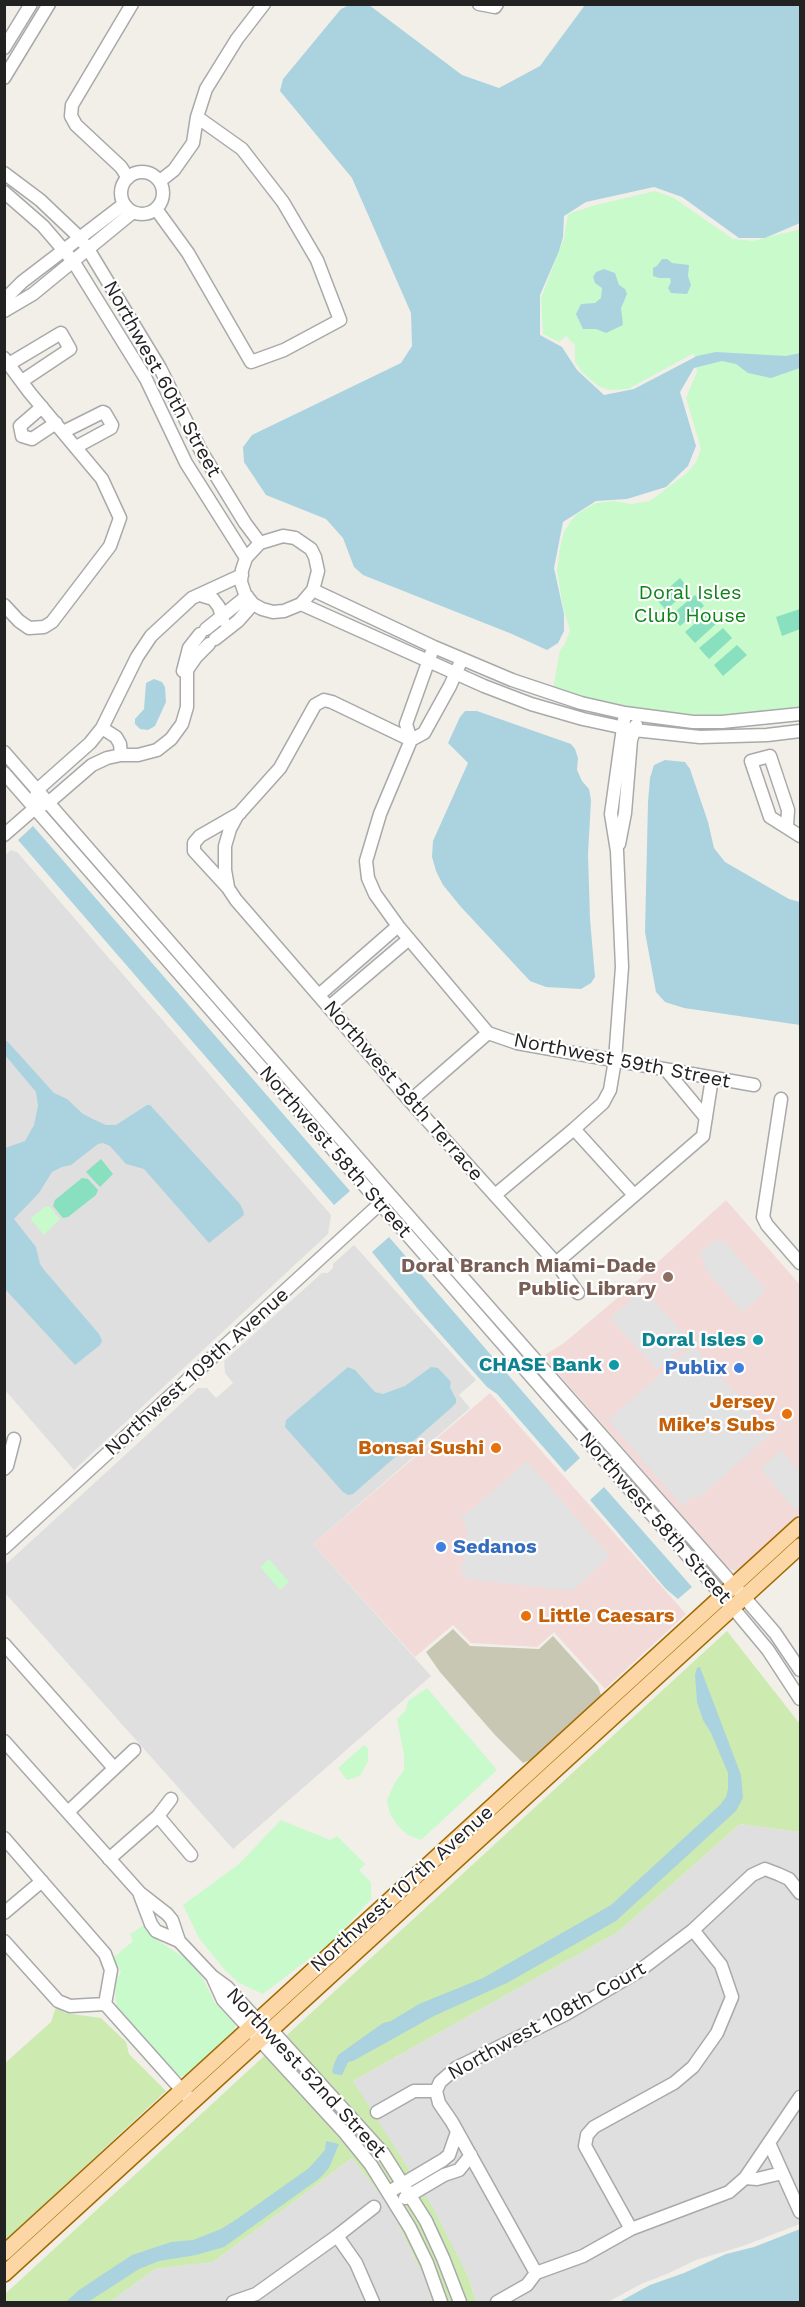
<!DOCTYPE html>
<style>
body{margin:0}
#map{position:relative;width:805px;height:2307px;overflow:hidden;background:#f2efe9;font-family:"Work Sans",sans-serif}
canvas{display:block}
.frame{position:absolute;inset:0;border:6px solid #222;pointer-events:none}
</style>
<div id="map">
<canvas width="805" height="2307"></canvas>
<div class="frame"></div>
</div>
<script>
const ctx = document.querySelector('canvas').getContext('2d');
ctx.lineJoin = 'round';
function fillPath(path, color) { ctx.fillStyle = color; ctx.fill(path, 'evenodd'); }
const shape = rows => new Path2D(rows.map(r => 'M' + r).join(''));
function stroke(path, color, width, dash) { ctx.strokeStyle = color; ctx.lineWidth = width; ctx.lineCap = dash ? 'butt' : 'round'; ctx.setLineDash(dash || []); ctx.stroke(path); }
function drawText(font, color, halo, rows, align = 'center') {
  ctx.font = font + ' "Work Sans",sans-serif'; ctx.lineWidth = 4.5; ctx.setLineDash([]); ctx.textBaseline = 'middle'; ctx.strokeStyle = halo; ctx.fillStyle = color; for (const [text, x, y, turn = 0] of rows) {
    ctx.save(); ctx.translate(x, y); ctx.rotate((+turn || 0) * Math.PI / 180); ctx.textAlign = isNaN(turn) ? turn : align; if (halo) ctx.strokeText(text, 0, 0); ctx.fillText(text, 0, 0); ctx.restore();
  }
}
const residential = shape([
 [11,850,18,853,331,1215,328,1234,74,1470,5,1390,4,856],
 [354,1245,476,1380,459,1395,470,1408,313,1544,431,1676,233,1849,5,1593,4,1566,198,1388,207,1388,216,1398,233,1383,225,1373,224,1361,322,1273,328,1273,333,1268,333,1264],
 [740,1824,800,1832,800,2224,743,2246,696,2260,667,2274,641,2284,608,2302,476,2302,468,2276,353,2081,618,1932],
 [352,2158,389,2206,427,2283,432,2302,110,2302,155,2269,213,2262]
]);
const commercial = shape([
 [726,1200,800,1285,800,1514,740,1569,735,1571,728,1568,543,1356,564,1343,634,1284],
 [490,1393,686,1614,605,1689,554,1632,537,1647,471,1643,453,1625,415,1657,313,1544]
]);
const construction = shape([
 [453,1629,470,1646,539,1649,553,1636,598,1686,601,1695,598,1700,530,1760,523,1763,495,1735,440,1672,426,1652]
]);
const grass = shape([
 [727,1631,800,1724,800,1832,740,1824,618,1932,353,2081,433,2208,468,2276,476,2302,432,2302,427,2283,389,2206,352,2158,213,2262,155,2269,110,2302,5,2302,5,2294],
 [56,2007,65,2013,101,2018,126,2042,129,2054,166,2091,5,2241,5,2063,51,2022]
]);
const park = shape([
 [655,191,674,198,733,239,753,241,800,229,800,709,713,716,661,712,605,704,553,689,560,650,565,644,570,630,563,607,557,571,560,548,564,532,571,521,577,514,596,503,615,501,631,504,650,501,687,473,696,462,701,449,686,398,697,372,694,353,628,389,609,390,598,386,583,373,575,362,575,345,566,336,559,342,543,334,541,298,564,238,568,214,596,205],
 [46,1206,50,1207,60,1219,44,1235,31,1220,32,1217],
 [269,1559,289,1582,280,1590,260,1567],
 [427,1688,497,1770,421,1840,408,1835,398,1826,390,1814,387,1800,395,1782,404,1770,404,1755,397,1719,406,1710,408,1701],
 [364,1745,368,1748,368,1761,360,1776,347,1780,338,1768],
 [281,1820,330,1840,337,1836,365,1864,359,1870,371,1882,371,1899,335,1939,263,1994,239,1983,225,1970,199,1938,183,1905,239,1864],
 [144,1925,151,1936,188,1960,203,1979,215,2003,235,2024,235,2030,187,2076,180,2076,175,2072,116,2006,115,1982,121,1972,113,1958,133,1941,130,1934]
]);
const pitch = shape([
 [680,578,689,589,666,610,656,599],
 [695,595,704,606,680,626,671,615],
 [800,609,800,629,782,636,776,617],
 [709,611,718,622,695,643,685,632],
 [723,628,732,638,709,659,699,648],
 [737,645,747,655,723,676,714,665],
 [101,1159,113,1174,100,1187,86,1172],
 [82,1178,88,1179,98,1190,96,1195,68,1217,63,1218,53,1206,55,1200]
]);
const parking = shape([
 [714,1241,724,1241,766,1290,742,1312,703,1266,706,1263,698,1254],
 [644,1289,690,1341,657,1370,610,1318],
 [693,1345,771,1434,701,1496,692,1497,682,1506,608,1420],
 [781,1450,800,1472,800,1505,795,1510,761,1469],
 [527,1461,610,1556,572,1591,467,1579,460,1571,464,1560,467,1528,461,1518]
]);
const water = shape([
 [352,4,369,5,462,75,499,88,540,66,585,5,800,5,800,223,765,238,739,238,682,197,654,187,586,202,564,216,563,237,559,251,540,295,540,335,562,347,577,370,604,395,634,389,697,356,716,352,786,356,800,353,800,368,771,378,748,373,736,364,722,361,694,368,680,392,696,446,688,466,666,487,627,499,596,501,563,522,554,568,564,614,564,631,558,643,547,650,512,634,363,575,354,567,343,538,326,519,266,495,244,462,243,447,252,435,401,363,412,346,411,313,352,178,280,91,283,79,341,9],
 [662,259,667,259,672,263,689,265,688,276,691,285,687,294,671,293,668,288,671,282,670,278,659,278,653,276,653,268,657,266],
 [604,269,615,273,619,285,625,289,627,294,621,308,623,325,606,333,596,329,583,329,576,314,581,304,595,303,601,298,602,288,595,283,593,277,596,272],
 [154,679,162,682,165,687,166,702,155,726,148,730,140,729,135,724,135,719,144,709,146,683],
 [465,711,477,711,571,744,575,749,578,758,577,770,582,781,589,789,591,800,588,854,590,919,595,977,591,983,581,989,546,987,530,981,461,907,443,885,436,871,432,857,433,841,468,763,448,743,460,717],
 [665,760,685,762,690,769,708,822,714,848,725,862,789,899,800,902,800,1025,684,1008,665,1002,656,992,645,932,648,802,650,778,654,765],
 [33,826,350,1191,334,1205,18,840],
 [5,1041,7,1041,54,1093,67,1099,83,1114,95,1120,106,1125,116,1125,147,1105,150,1105,240,1204,243,1210,244,1215,209,1243,144,1169,126,1164,110,1146,103,1143,98,1144,71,1165,62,1167,52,1172,39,1193,14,1219,36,1247,40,1264,45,1271,99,1334,102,1341,100,1345,75,1365,5,1289,5,1148,25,1141,34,1125,38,1106,36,1092,5,1055],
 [389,1237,580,1458,565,1472,497,1394,487,1387,418,1309,372,1252],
 [348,1367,355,1370,375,1392,383,1394,405,1386,431,1367,438,1368,451,1382,450,1387,456,1399,456,1403,451,1408,353,1494,348,1495,343,1492,285,1427,286,1420],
 [604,1487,692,1587,678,1599,666,1589,590,1500],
 [700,1667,741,1775,743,1798,736,1811,616,1921,507,1983,434,2016,353,2061,348,2062,342,2075,334,2074,332,2072,334,2064,338,2055,383,2023,391,2021,419,2004,483,1978,611,1905,720,1805,726,1797,728,1789,728,1773,711,1733,703,1720,697,1702,695,1675,697,1668],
 [326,2141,339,2144,329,2168,320,2178,224,2247,196,2255,159,2261,139,2269,88,2302,66,2302,79,2290,132,2255,171,2242,193,2240,221,2229,237,2219,309,2168,325,2150],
 [800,2229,800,2302,619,2302,650,2285,684,2273,726,2254,754,2247]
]);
const minor = shape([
 [479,4,495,7,497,4],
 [4,48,31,4],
 [4,78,49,4],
 '121 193a21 21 0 1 1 42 0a21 21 0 1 1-42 0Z',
 [4,173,40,200,79,237,88,249,160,368,201,451,245,523,260,543],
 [128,178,121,167,76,125,71,116,72,105,132,4],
 [160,181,174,170,193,143,197,117,206,89,237,39,264,4],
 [4,192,43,226,73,261,146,379,186,463,246,558],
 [156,209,188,253,251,362,284,350,340,320,317,260,283,202,242,149,197,117],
 [4,304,5,299,22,282,124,204],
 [4,311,33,294,133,212],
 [4,358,30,393,102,479,120,518,110,546,52,622,44,627,29,628,19,621,4,605],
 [9,364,61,333,70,349,22,381],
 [42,407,20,426,22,436,32,439,56,423],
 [63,432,103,412,105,413,112,425,111,428,76,447],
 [283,536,295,538,311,549,315,557,318,571,313,590,301,604,284,611,273,612,262,609,253,604,245,594,241,582,242,570,246,558,260,543,283,536],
 [313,590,434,647,512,680,581,703,625,713,693,722,722,722,800,714],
 [200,595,213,599,219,607,223,620],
 [301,604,484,686,531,704,583,719,634,730,700,737,767,735,800,731],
 [206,629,247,596],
 [215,639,238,621,253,604],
 [462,659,450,686,424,733,411,740,380,814,366,861,368,878,375,894,398,926,488,1033,517,1043,754,1085],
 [183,671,189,648,200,634],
 [102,728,116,737,120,744,121,755],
 [411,740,406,724,431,654],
 [4,752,390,1195,744,1597,775,1633,800,1670],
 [4,773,723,1596,768,1650,800,1699],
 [36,798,37,790,90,743,102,728,137,657,151,636,192,598,242,575],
 [240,813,200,836,194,843,194,851,228,888,236,900,410,1101,556,1263,578,1293],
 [787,827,788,810,770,756,751,761,770,817,800,836],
 [4,835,35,808,48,803,92,765,107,758,121,755,138,755,157,750,171,739,182,724,187,707,187,670,196,657,209,644],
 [619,844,625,813,631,740,636,725],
 [228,887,225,870,225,846,230,829,237,816,280,768,315,705,324,700,332,702,411,740],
 [319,995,398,926],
 [329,1007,409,939],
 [666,1070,706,1118],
 [781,1099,763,1217,767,1225,800,1263],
 [410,1101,488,1033],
 [574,1129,634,1195],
 [495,1195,574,1129,603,1103,610,1090,615,1060,622,967,617,851,611,814,625,713],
 [556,1263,703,1136,712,1078],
 [4,1469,7,1466,14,1439],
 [4,1548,384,1200],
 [4,1644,114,1768],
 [4,1741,140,1893,167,1914,172,1920,179,1941,212,1976,227,1987,258,2021,277,2036,383,2153,426,2221,443,2258,460,2302],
 [68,1812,134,1750],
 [158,1816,191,1855],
 [4,1838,105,1954,111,1970,105,2004],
 [109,1859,158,1816,171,1799],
 [140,1895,151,1924,156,1931,179,1941],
 [4,1913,42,1881],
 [4,1941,58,2001,70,2006,105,2004],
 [213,1978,223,2000,345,2133,371,2165,410,2228,427,2263,441,2302],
 [105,2004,188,2097],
 [377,2112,414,2091,436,2091],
 [769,2143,800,2212],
 [745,2178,757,2179,782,2173],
 [389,2192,443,2160,449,2155,457,2132],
 [405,2198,444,2175,459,2170,471,2155],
 [631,2229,585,2146,587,2135,594,2127,674,2083,693,2067,717,2033,732,1997,721,1965,693,1930],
 [337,2236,356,2263,373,2302],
 [536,2273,452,2122,439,2103,436,2091,440,2082,456,2068,566,2014,639,1971,693,1930,752,1875,765,1869,778,1874,789,1879,800,1893],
 [233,2302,256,2294,337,2236,374,2207],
 [497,2302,527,2285,536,2273,583,2256,631,2229,729,2192,745,2178,800,2097]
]);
const major = shape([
 [4,2253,800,1525],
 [4,2274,800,1546]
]);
const markers = [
 [668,1277,6,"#8d6e63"],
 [758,1340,6,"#0f9aa8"],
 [614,1365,6,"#0f9aa8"],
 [739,1368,6,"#3f7fe0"],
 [787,1414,6,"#e8710a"],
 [496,1448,6,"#e8710a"],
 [441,1547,6,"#3f7fe0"],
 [526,1616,6,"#e8710a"]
];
const streetNames = [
 ["Northwest 60th Street",162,379,61],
 ["Northwest 59th Street",622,1061,11],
 ["Northwest 58th Terrace",403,1091,49],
 ["Northwest 58th Street",335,1152,49],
 ["Northwest 109th Avenue",197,1372,-42],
 ["Northwest 58th Street",655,1518,49],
 ["Northwest 107th Avenue",402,1889,-42],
 ["Northwest 108th Court",547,2021,-29],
 ["Northwest 52nd Street",306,2073,47]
];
const parkNames = [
 ["Doral Isles",690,593],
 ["Club House",690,616]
];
const educationNames = [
 ["Doral Branch Miami-Dade",656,1266],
 ["Public Library",656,1289]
];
const cultureNames = [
 ["Doral Isles",746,1340],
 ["CHASE Bank",602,1365]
];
const shopNames = [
 ["Publix",727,1368],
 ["Sedanos",453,1547,"left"]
];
const foodNames = [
 ["Jersey",775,1402],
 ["Mike's Subs",775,1425],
 ["Bonsai Sushi",484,1448],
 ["Little Caesars",538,1616,"left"]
];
fillPath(residential, '#e0dfdf');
fillPath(commercial, '#f2dad9');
fillPath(construction, '#c7c7b4');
fillPath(grass, '#cdebb0');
fillPath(park, '#c8facc');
fillPath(pitch, '#88e0be');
fillPath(parking, '#e2e2e2');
fillPath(water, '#aad3df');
stroke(minor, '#a9a9a9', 15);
stroke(major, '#a06b00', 18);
stroke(minor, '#fff', 12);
stroke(major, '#fcd6a4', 15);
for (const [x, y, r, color] of markers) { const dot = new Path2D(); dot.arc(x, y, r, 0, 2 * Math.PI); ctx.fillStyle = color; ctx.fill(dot); stroke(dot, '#fff', 2); }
drawText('20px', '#222', '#fff', streetNames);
drawText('20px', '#0c8416', '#fff', parkNames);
drawText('bold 20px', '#785e54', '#fff', educationNames, 'right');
drawText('bold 20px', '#0d838f', '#fff', cultureNames, 'right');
drawText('bold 20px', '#366cbe', '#fff', shopNames, 'right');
drawText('bold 20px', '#c56008', '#fff', foodNames, 'right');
</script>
